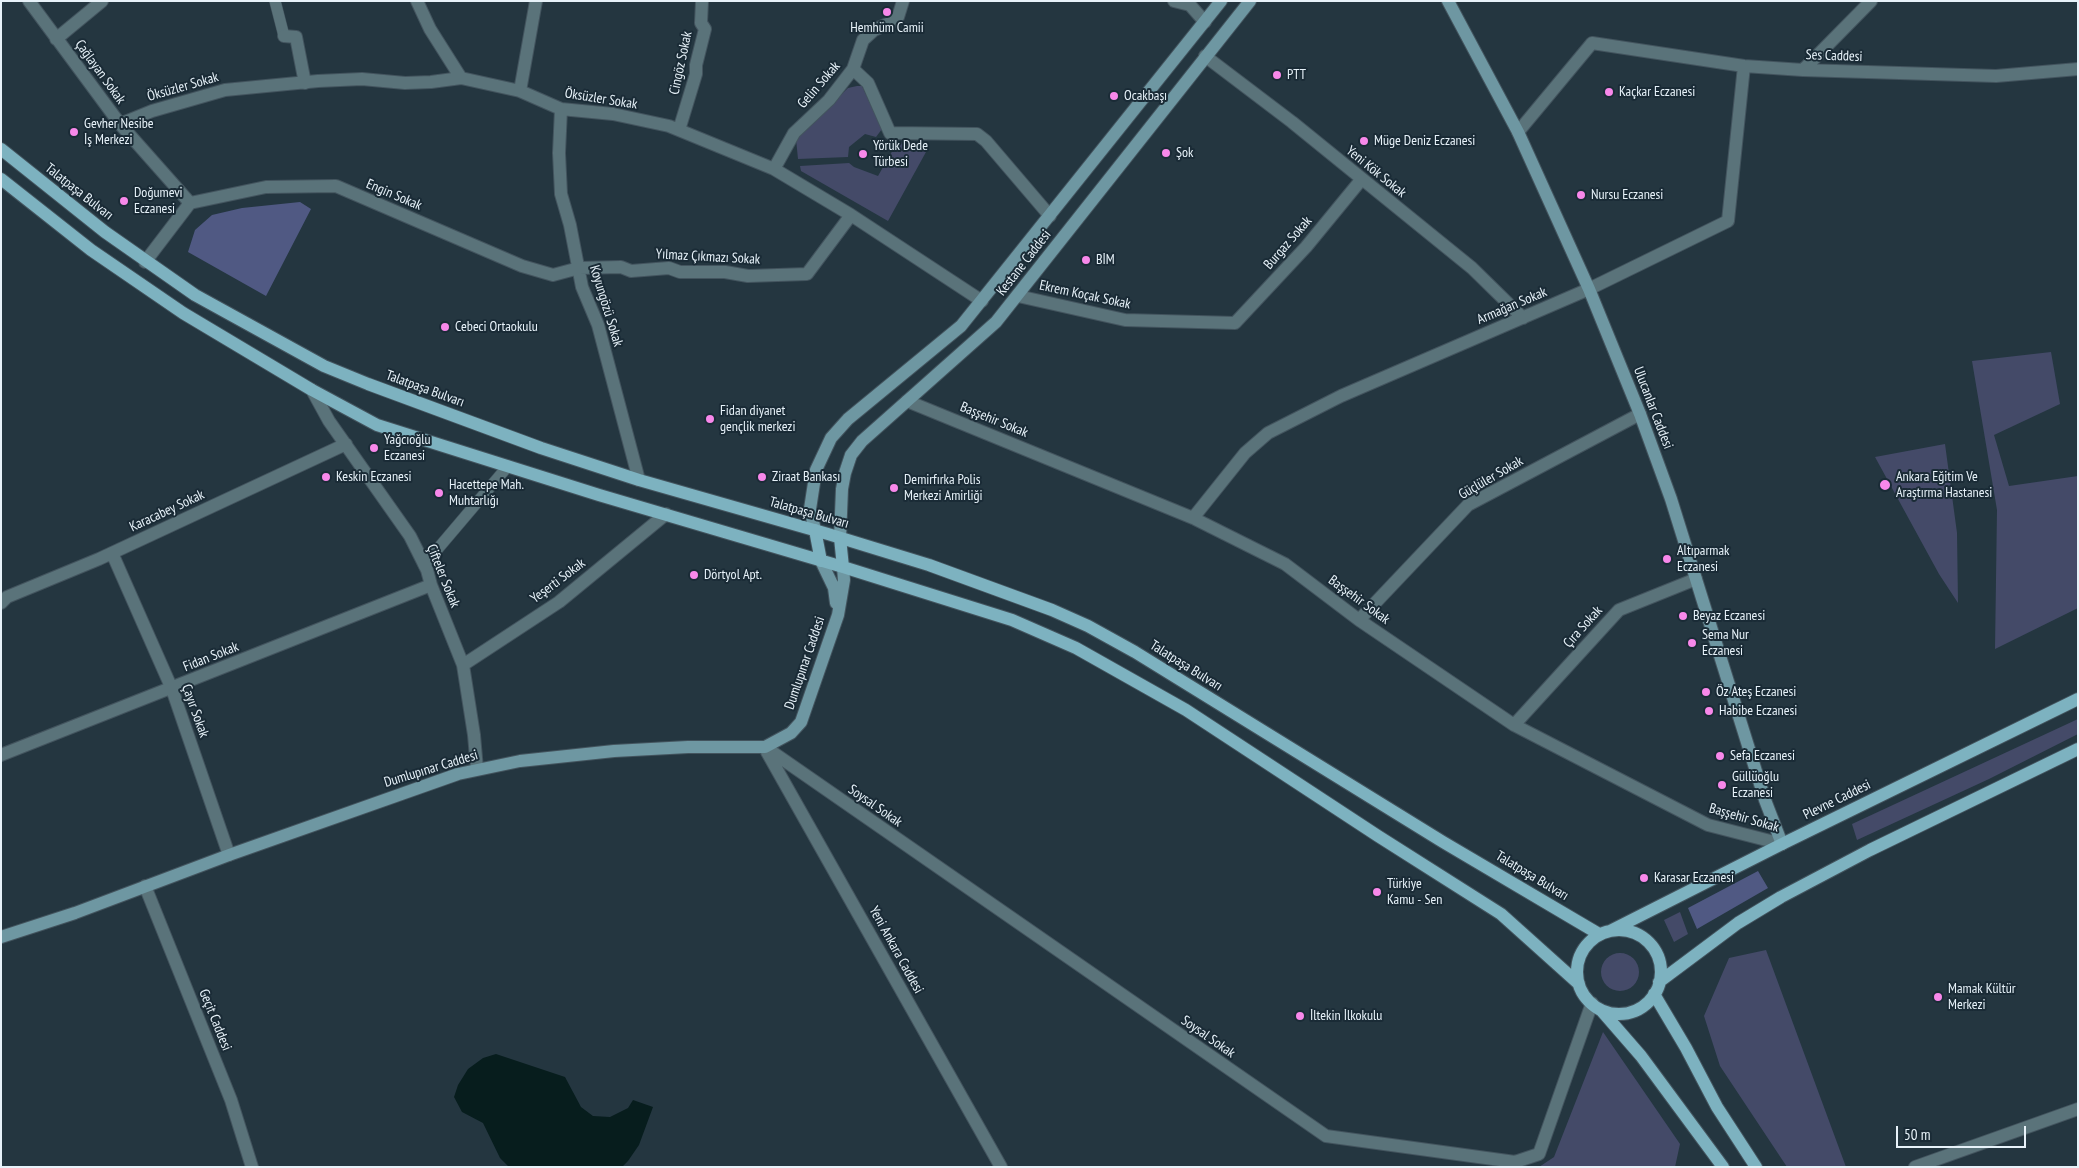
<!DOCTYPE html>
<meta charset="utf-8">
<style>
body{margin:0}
#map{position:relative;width:2079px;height:1168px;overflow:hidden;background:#243640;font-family:"PT Sans Narrow",sans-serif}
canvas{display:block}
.frame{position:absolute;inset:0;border:2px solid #e7f2f9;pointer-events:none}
.scale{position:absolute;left:1896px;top:1126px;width:130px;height:22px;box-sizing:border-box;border:2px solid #e7f2f9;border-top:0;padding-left:6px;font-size:15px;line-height:18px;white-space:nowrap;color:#e7f2f9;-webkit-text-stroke:4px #1a2b36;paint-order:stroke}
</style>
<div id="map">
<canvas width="2079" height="1168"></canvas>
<div class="frame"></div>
<div class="scale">50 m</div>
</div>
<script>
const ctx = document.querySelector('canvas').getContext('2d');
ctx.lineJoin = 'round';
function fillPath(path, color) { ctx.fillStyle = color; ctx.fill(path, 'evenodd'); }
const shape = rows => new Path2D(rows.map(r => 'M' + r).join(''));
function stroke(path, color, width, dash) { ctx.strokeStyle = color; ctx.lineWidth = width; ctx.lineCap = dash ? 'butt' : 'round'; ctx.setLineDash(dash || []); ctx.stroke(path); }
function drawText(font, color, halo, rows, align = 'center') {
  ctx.font = font + ' "PT Sans Narrow",sans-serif'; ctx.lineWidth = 4; ctx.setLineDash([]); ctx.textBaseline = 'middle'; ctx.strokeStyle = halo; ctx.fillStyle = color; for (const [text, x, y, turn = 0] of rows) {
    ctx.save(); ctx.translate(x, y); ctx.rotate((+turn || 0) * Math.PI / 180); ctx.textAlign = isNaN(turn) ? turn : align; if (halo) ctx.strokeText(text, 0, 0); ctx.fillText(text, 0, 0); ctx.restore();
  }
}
const green = shape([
 [857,86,862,86,882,129,876,137,865,134,849,147,848,157,798,159,796,139,848,88],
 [898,141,926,152,888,221,801,171,800,166,849,163,854,167,878,176],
 [2051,352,2060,404,1994,435,2009,486,2078,476,2078,608,1995,649,1997,510,1972,361],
 [1945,444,1957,533,1958,603,1939,574,1875,457],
 [2078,719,2078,734,1989,779,1857,840,1852,824],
 [1680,912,1688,934,1674,942,1664,920],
 [1766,950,1846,1167,1787,1167,1720,1066,1704,1016,1729,958],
 '1601 972a19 19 0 1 1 38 0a19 19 0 1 1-38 0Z',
 [1603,1032,1680,1144,1675,1167,1539,1167,1554,1157]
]);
const forest = shape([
 [300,202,311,209,266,296,188,252,195,230,212,215,242,208],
 [1758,871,1768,888,1697,929,1688,908]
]);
const water = shape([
 [496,1054,565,1077,581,1107,593,1116,610,1117,628,1108,633,1100,653,1107,639,1145,628,1161,622,1167,509,1167,500,1158,483,1123,462,1112,454,1097,458,1085,468,1069,483,1058]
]);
const pedestrian = shape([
 [275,1,284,36],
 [424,565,508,466]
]);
const minor = shape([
 [29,1,120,124,190,203],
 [417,1,430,29,461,78],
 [1174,1,1190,5,1205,22],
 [284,36,296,37,305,83],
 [56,39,102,1],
 [1205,56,1292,122,1472,268,1523,318],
 [853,69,868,83,890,133,977,134,986,141,1050,216],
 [1803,70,1871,1],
 [520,91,536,1],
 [561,109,559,153,561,194,570,225,582,287,598,325,639,480],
 [120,124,152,111,225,90,318,81,362,79,405,83,431,82,461,78,520,91,561,109,613,114,669,126,774,169,851,215,982,301],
 [679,130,696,74,696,65,705,29,701,23,702,1],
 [1518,132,1592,43,1744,66,1803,70,1996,76,2078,69],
 [774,169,794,133,829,100,853,69,863,40,874,30,892,22,898,17,903,1],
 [190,203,266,187,336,186,522,266,553,275,579,268,621,267,631,271,669,268,680,272,725,272,748,276,807,274,851,215],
 [145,262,190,203],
 [1018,296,1125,320,1235,323,1306,247,1361,180],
 [312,390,329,421,410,536,427,570,431,585,463,665,474,735,477,769],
 [907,401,1193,518,1285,564,1359,620,1514,725,1708,825,1782,844],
 [1193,518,1245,453,1268,433,1341,396,1589,289,1728,221,1744,66],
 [112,553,172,689,229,855],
 [1,603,7,597,99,559,346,444],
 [1359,620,1468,505,1640,414],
 [463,665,559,602,666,514],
 [1514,725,1619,610,1696,579],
 [765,747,1326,1136,1515,1162,1539,1154,1592,1003],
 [767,752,1001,1167],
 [1,755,431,585],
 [145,886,231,1100,252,1167],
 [1915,1167,2078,1109]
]);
const secondary = shape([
 [1448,1,1518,132,1589,289,1640,414,1671,499,1765,800,1782,844],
 [815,530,810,509,816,470,831,438,848,419,961,326,1221,1],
 [840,538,842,489,845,473,851,455,862,441,996,322,1250,1],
 [821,561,834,588,836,603],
 [1,937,75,913,229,855,458,774,520,761,614,751,688,747,765,747,791,733,801,722,838,615,844,580,843,567]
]);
const primary = shape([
 [1,149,105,232,195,295,324,366,368,384,541,448,639,480,828,534,929,565,1052,610,1088,626,1135,652,1443,842,1599,934],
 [1,179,91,250,183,313,312,390,377,425,599,495,843,567,1012,620,1076,648,1186,710,1378,836,1501,914,1579,984],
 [815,530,821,561],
 [840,538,843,567],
 '1577 972a42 42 0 1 1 84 0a42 42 0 1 1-84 0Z',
 [1610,931,1782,844,2078,699],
 [1659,982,1738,923,1781,897,1870,850,2078,749],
 [1654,994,1686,1048,1717,1107,1756,1167],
 [1601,1010,1641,1056,1723,1167]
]);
const markers = [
 [887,12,5,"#f888ea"],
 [1277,75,5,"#f888ea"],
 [1609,92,5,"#f888ea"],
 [1114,96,5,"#f888ea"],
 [74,132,5,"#f888ea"],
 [1364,141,5,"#f888ea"],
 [1166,153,5,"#f888ea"],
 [863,154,5,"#f888ea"],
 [1581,195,5,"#f888ea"],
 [124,201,5,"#f888ea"],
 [1086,260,5,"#f888ea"],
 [445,327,5,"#f888ea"],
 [710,419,5,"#f888ea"],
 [374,448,5,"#f888ea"],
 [326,477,5,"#f888ea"],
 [762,477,5,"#f888ea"],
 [1885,485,6,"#f888ea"],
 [894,488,5,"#f888ea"],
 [439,493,5,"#f888ea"],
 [1667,559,5,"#f888ea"],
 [694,575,5,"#f888ea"],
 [1683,616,5,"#f888ea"],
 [1692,643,5,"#f888ea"],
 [1706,692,5,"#f888ea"],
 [1709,711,5,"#f888ea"],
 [1720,756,5,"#f888ea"],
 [1722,785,5,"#f888ea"],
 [1644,878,5,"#f888ea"],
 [1377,892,5,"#f888ea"],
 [1938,997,5,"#f888ea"],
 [1300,1016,5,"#f888ea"]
];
const poiNames = [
 ["Hemhüm Camii",887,28,"center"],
 ["PTT",1287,75],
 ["Kaçkar Eczanesi",1619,92],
 ["Ocakbaşı",1124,96],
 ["Gevher Nesibe",84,124],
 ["İş Merkezi",84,140],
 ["Müge Deniz Eczanesi",1374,141],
 ["Yörük Dede",873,146],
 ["Türbesi",873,162],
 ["Şok",1176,153],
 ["Doğumevi",134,193],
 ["Eczanesi",134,209],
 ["Nursu Eczanesi",1591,195],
 ["BİM",1096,260],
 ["Cebeci Ortaokulu",455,327],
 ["Fidan diyanet",720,411],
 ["gençlik merkezi",720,427],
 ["Yağcıoğlu",384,440],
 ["Eczanesi",384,456],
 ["Keskin Eczanesi",336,477],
 ["Ziraat Bankası",772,477],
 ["Ankara Eğitim Ve",1896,477],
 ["Araştırma Hastanesi",1896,493],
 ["Demirfırka Polis",904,480],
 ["Merkezi Amirliği",904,496],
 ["Hacettepe Mah.",449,485],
 ["Muhtarlığı",449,501],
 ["Altıparmak",1677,551],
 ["Eczanesi",1677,567],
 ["Dörtyol Apt.",704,575],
 ["Beyaz Eczanesi",1693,616],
 ["Sema Nur",1702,635],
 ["Eczanesi",1702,651],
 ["Öz Ateş Eczanesi",1716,692],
 ["Habibe Eczanesi",1719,711],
 ["Sefa Eczanesi",1730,756],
 ["Güllüoğlu",1732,777],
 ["Eczanesi",1732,793],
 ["Karasar Eczanesi",1654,878],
 ["Türkiye",1387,884],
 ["Kamu - Sen",1387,900],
 ["Mamak Kültür",1948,989],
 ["Merkezi",1948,1005],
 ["İltekin İlkokulu",1310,1016]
];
const streetNames = [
 ["Ses Caddesi",1834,56,2],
 ["Cingöz Sokak",681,63,-78],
 ["Çağlayan Sokak",100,72,54],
 ["Gelin Sokak",819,85,-49],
 ["Öksüzler Sokak",183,87,-16],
 ["Öksüzler Sokak",601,99,9],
 ["Yeni Kök Sokak",1376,172,39],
 ["Talatpaşa Bulvarı",79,192,38],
 ["Engin Sokak",394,195,23],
 ["Burgaz Sokak",1288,243,-49],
 ["Yılmaz Çıkmazı Sokak",708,257,3],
 ["Kestane Caddesi",1024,263,-52],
 ["Ekrem Koçak Sokak",1085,295,12],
 ["Koyungözü Sokak",606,306,73],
 ["Armağan Sokak",1512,306,-23],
 ["Talatpaşa Bulvarı",425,389,20],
 ["Ulucanlar Caddesi",1653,408,69],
 ["Başşehir Sokak",994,420,22],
 ["Güçlüler Sokak",1491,478,-30],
 ["Karacabey Sokak",167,511,-25],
 ["Talatpaşa Bulvarı",809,513,16],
 ["Çifteler Sokak",443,576,68],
 ["Yeşerti Sokak",558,581,-37],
 ["Başşehir Sokak",1359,600,36],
 ["Çıra Sokak",1583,627,-48],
 ["Fidan Sokak",211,657,-22],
 ["Dumlupınar Caddesi",805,663,-71],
 ["Talatpaşa Bulvarı",1186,666,32],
 ["Çayır Sokak",195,711,70],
 ["Dumlupınar Caddesi",431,769,-17],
 ["Plevne Caddesi",1837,800,-26],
 ["Soysal Sokak",875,806,35],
 ["Başşehir Sokak",1744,818,16],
 ["Talatpaşa Bulvarı",1532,876,31],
 ["Yeni Ankara Caddesi",896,950,61],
 ["Geçit Caddesi",215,1020,68],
 ["Soysal Sokak",1208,1037,35]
];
fillPath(green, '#444a68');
fillPath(forest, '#505983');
fillPath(water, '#071d1d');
stroke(pedestrian, '#43545e', 12);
stroke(minor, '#43545e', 14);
stroke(secondary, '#43545e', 14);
stroke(primary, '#43545e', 14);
stroke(pedestrian, '#5a737a', 11);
stroke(minor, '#5a737a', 12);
stroke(secondary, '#6e97a2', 12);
stroke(primary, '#7db2c0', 12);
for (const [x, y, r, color] of markers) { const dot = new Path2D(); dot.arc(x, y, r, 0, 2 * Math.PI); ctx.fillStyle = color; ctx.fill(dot); stroke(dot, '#1a2b36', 2); }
drawText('14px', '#e7f2f9', '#1a2b36', poiNames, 'left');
drawText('14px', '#e7f2f9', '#1a2b36', streetNames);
</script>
